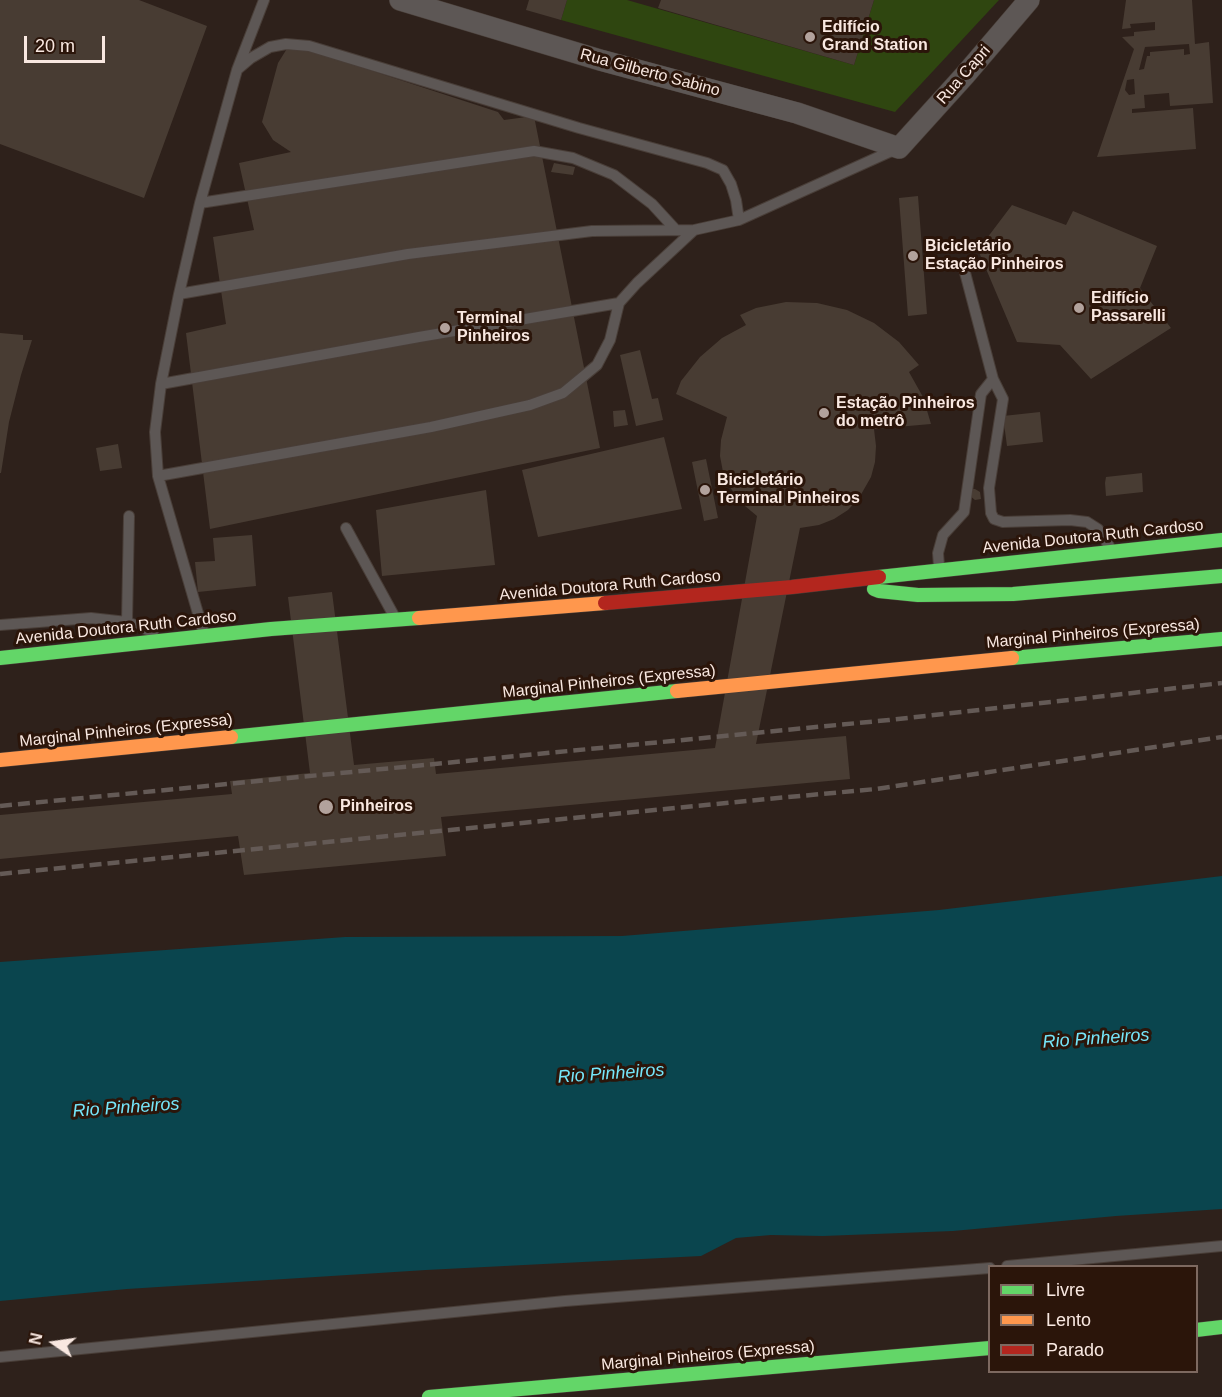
<!DOCTYPE html>
<meta charset="utf-8">
<style>
body{margin:0}
#map{position:relative;width:1222px;height:1397px;overflow:hidden;background:#2e211b;font-family:Helvetica,sans-serif}
canvas{display:block}
.legend{position:absolute;left:988px;top:1265px;width:210px;height:108px;box-sizing:border-box;background:#2b150a;border:2px solid #7d6960;margin:0;padding:8px 10px;list-style:none;font-size:18px;color:#f9e8e1}
.legend li{display:flex;align-items:center;gap:12px;height:30px}
.legend b{width:30px;border:2px solid #7d6960}
.north{position:absolute;left:24px;top:1313px;width:60px;height:60px;-webkit-text-stroke:4px #2b150a;paint-order:stroke;rotate:283deg;font-size:16px;font-weight:700;line-height:24px;text-align:center;color:#f9e8e1}
.north::after{content:'';display:block;margin:auto;width:21px;height:27px;background:#f9e8e1;clip-path:polygon(50% 0,100% 100%,50% 72%,0 100%)}
.scale{position:absolute;left:24px;top:36px;width:81px;height:27px;box-sizing:border-box;border:3px solid #f9e8e1;border-top:0;padding-left:8px;font-size:18px;line-height:21px;white-space:nowrap;color:#f9e8e1;-webkit-text-stroke:4px #2b150a;paint-order:stroke}
</style>
<div id="map">
<canvas width="1222" height="1397"></canvas>
<ul class="legend">
<li><b style="height:8px;background:#63d668"></b>Livre</li>
<li><b style="height:8px;background:#ff974d"></b>Lento</li>
<li><b style="height:8px;background:#b3261e"></b>Parado</li>
</ul>
<div class="north">N</div>
<div class="scale">20 m</div>
</div>
<script>
const ctx = document.querySelector('canvas').getContext('2d');
ctx.lineJoin = 'round';
function fillPath(path, color) { ctx.fillStyle = color; ctx.fill(path, 'evenodd'); }
const shape = rows => new Path2D(rows.map(r => 'M' + r).join(''));
function stroke(path, color, width, dash) { ctx.strokeStyle = color; ctx.lineWidth = width; ctx.lineCap = dash ? 'butt' : 'round'; ctx.setLineDash(dash || []); ctx.stroke(path); }
function drawText(font, color, halo, rows, align = 'center') {
  ctx.font = font + ' Helvetica,sans-serif'; ctx.lineWidth = 6; ctx.setLineDash([]); ctx.textBaseline = 'middle'; ctx.strokeStyle = halo; ctx.fillStyle = color; for (const [text, x, y, turn = 0] of rows) {
    ctx.save(); ctx.translate(x, y); ctx.rotate((+turn || 0) * Math.PI / 180); ctx.textAlign = isNaN(turn) ? turn : align; if (halo) ctx.strokeText(text, 0, 0); ctx.fillText(text, 0, 0); ctx.restore();
  }
}
const green = shape([
 [567,0,627,0,854,65,874,0,999,0,895,112,561,20]
]);
const water = shape([
 [1222,876,1222,1209,1116,1216,953,1231,823,1236,771,1235,736,1238,701,1256,426,1270,127,1289,0,1301,0,962,345,937,622,936,939,910]
]);
const building = shape([
 [0,0,139,0,207,26,144,198,0,144],
 [529,0,567,0,561,20,526,10],
 [661,0,874,0,854,65,658,8],
 [1126,0,1192,0,1195,44,1209,42,1213,103,1170,106,1169,93,1144,95,1145,108,1132,109,1132,113,1193,108,1196,149,1097,157,1134,49,1122,37,1134,36,1134,32,1155,30,1155,22,1130,24,1131,28,1122,29],
 [1189,44,1190,54,1184,55,1184,49,1150,52,1150,56,1147,56,1144,69,1139,70,1145,47],
 [1134,79,1135,94,1129,95,1125,90,1127,80],
 [288,47,299,47,498,112,504,120,534,116,600,448,210,529,186,333,226,324,213,237,254,230,239,163,291,152,273,140,262,122,278,63],
 [554,163,575,167,573,175,551,172],
 [918,196,927,314,908,316,899,198],
 [1012,205,1066,225,1073,211,1157,246,1140,288,1171,328,1091,379,1060,345,1017,342,978,250],
 [786,302,817,303,847,310,874,323,899,342,919,365,909,372,923,397,931,424,874,429,876,446,875,462,871,477,859,498,848,510,834,519,819,525,800,528,756,744,846,736,850,779,441,817,446,856,244,875,238,836,0,859,0,815,232,794,230,781,310,773,288,597,332,592,354,765,434,758,436,774,715,748,757,516,739,501,730,487,723,472,720,456,721,440,727,417,676,394,681,381,700,357,722,338,746,325,740,315,756,308],
 [0,333,23,335,23,340,32,340,21,375,9,422,1,473,0,473],
 [640,350,652,399,658,398,663,420,636,426,620,355],
 [625,410,628,425,614,427,613,411],
 [1040,412,1043,442,1007,446,1003,416],
 [664,437,682,509,538,537,522,470],
 [118,444,122,468,100,471,96,448],
 [706,459,718,518,704,521,692,462],
 [1142,473,1143,492,1106,496,1105,483,1106,477],
 [970,489,975,489,980,492,981,499,975,500,970,496],
 [486,490,495,565,382,576,376,510],
 [252,535,256,586,198,592,195,562,215,561,213,538]
]);
const lane = shape([
 [238,69,251,58,270,47,286,44,309,46,579,128,707,163,723,170,731,184,736,200,739,220],
 [200,203,534,151,573,158,614,175,652,204,675,229],
 [963,265,993,379,1003,399,989,488,991,513,994,519,1003,522,1070,520,1087,522,1098,529,1109,546],
 [179,294,408,254,592,231,694,230,739,220,896,149],
 [161,384,419,337,619,303],
 [158,476,431,427,530,405,563,393,597,365,610,340,619,303,637,283,694,230],
 [346,528,393,614],
 [939,566,938,553,943,535,964,512,981,394,993,379],
 [127,622,129,516],
 [0,625,91,618,127,622,153,632],
 [204,634,158,476,155,432,161,384,179,294,200,203,237,70,264,0],
 [1007,1266,1222,1246],
 [0,1357,565,1301,990,1268]
]);
const street = shape([
 [400,0,600,60,797,113,899,148,965,75,1029,0]
]);
const fast = shape([
 [879,577,1222,540],
 [874,589,879,591,918,595,1013,594,1222,576],
 [0,658,271,629,419,618],
 [1012,658,1222,639],
 [231,737,677,691],
 [1196,1330,1222,1327],
 [429,1397,990,1348]
]);
const slow = shape([
 [419,618,605,603],
 [677,691,1012,658],
 [0,760,231,737]
]);
const jam = shape([
 [605,603,792,587,879,577]
]);
const rail = shape([
 [0,806,889,720,1222,683],
 [0,874,767,799,876,789,1222,737]
]);
const markers = [
 [810,37,6,"#b2a29c"],
 [913,256,6,"#b2a29c"],
 [1079,308,6,"#b2a29c"],
 [445,328,6,"#b2a29c"],
 [824,413,6,"#b2a29c"],
 [705,490,6,"#b2a29c"],
 [326,807,8,"#b2a29c"]
];
const poiNames = [
 ["Edifício",822,28],
 ["Grand Station",822,46],
 ["Bicicletário",925,247],
 ["Estação Pinheiros",925,265],
 ["Edifício",1091,299],
 ["Passarelli",1091,317],
 ["Terminal",457,319],
 ["Pinheiros",457,337],
 ["Estação Pinheiros",836,404],
 ["do metrô",836,422],
 ["Bicicletário",717,481],
 ["Terminal Pinheiros",717,499],
 ["Pinheiros",340,807]
];
const streetNames = [
 ["Rua Gilberto Sabino",650,73,15],
 ["Rua Capri",964,75,-49],
 ["Avenida Doutora Ruth Cardoso",1093,537,-6],
 ["Avenida Doutora Ruth Cardoso",610,586,-5],
 ["Avenida Doutora Ruth Cardoso",126,628,-6],
 ["Marginal Pinheiros (Expressa)",1093,634,-5],
 ["Marginal Pinheiros (Expressa)",609,682,-6],
 ["Marginal Pinheiros (Expressa)",126,731,-6],
 ["Marginal Pinheiros (Expressa)",708,1356,-5]
];
const waterNames = [
 ["Rio Pinheiros",1096,1039,-4],
 ["Rio Pinheiros",611,1074,-4],
 ["Rio Pinheiros",126,1108,-4]
];
fillPath(green, '#2f4610');
fillPath(water, '#0a454e');
fillPath(building, '#483c33');
stroke(lane, '#493e38', 12);
stroke(street, '#493e38', 22);
stroke(fast, '#493e38', 15);
stroke(slow, '#493e38', 15);
stroke(jam, '#493e38', 15);
stroke(lane, '#5d5755', 10);
stroke(street, '#5d5755', 21);
stroke(fast, '#63d668', 14);
stroke(slow, '#ff974d', 14);
stroke(jam, '#b3261e', 14);
stroke(rail, '#645a56', 4.5, [12, 6]);
for (const [x, y, r, color] of markers) { const dot = new Path2D(); dot.arc(x, y, r, 0, 2 * Math.PI); ctx.fillStyle = color; ctx.fill(dot); stroke(dot, '#2b150a', 2); }
drawText('bold 16px', '#f9e8e1', '#2b150a', poiNames, 'left');
drawText('16px', '#f9e8e1', '#2b150a', streetNames);
drawText('italic 18px', '#75e6fa', '#2b150a', waterNames);
</script>
